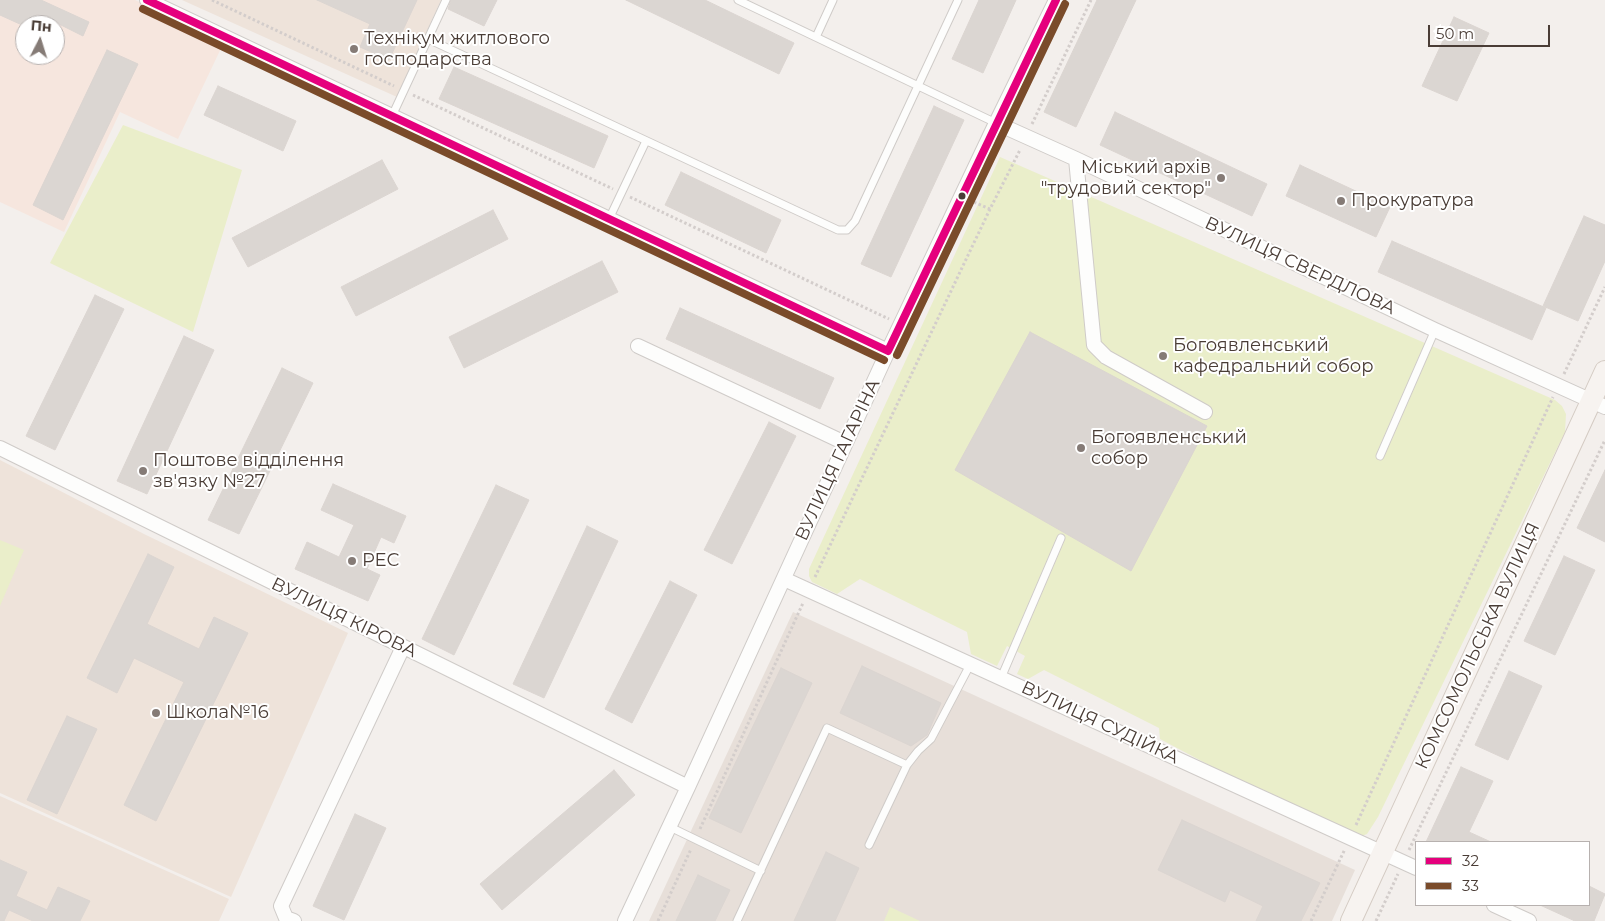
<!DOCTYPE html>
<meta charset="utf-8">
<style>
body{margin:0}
#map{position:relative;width:1605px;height:921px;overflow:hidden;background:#f3efec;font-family:Montserrat,sans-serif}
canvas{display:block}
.legend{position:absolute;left:1415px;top:841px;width:175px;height:65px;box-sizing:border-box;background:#fff;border:1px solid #b7b1af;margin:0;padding:6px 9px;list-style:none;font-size:15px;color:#4a3d36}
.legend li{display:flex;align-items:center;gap:10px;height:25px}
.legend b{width:25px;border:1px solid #b7b1af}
.north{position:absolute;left:15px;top:15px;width:50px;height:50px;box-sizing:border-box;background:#fff;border:1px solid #b7b1af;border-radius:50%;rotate:5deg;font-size:14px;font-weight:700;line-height:20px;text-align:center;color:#4a3d36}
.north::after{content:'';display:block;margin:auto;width:18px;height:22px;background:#857b76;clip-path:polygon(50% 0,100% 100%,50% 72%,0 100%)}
.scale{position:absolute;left:1428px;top:25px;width:122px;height:22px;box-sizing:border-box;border:2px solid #4a3d36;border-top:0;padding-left:6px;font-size:15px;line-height:18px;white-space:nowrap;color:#4a3d36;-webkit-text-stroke:4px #fff;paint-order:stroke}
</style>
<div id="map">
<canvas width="1605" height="921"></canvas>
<ul class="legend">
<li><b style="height:6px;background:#e5007d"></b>32</li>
<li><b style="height:6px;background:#7a4b2a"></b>33</li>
</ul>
<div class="north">Пн</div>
<div class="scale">50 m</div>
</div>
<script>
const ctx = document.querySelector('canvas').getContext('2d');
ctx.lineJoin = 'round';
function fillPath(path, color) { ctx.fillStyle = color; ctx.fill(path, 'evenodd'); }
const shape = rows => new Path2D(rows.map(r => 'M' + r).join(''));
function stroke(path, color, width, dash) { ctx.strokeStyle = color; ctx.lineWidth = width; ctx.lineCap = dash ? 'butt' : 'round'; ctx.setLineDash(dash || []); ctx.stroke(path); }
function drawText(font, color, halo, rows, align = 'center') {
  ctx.font = font + ' Montserrat,sans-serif'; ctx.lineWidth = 4; ctx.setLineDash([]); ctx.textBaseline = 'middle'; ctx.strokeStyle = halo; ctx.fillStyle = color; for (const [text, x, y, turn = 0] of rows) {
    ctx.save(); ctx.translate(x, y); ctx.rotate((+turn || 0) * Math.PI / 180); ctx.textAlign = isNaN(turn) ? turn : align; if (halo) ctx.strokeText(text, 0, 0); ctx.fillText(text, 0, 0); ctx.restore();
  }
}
const residential = shape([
 [793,612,1355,870,1332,921,649,921]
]);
const commercial = shape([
 [0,0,135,0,224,42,178,139,120,112,64,232,0,202],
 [25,25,55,25,55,55,25,55]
]);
const education = shape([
 [182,0,441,0,397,97],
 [0,460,144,534,348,633,231,897,0,793],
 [0,796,229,899,219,921,0,921]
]);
const green = shape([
 [123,125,242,170,193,332,50,263],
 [1000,157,1555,400,1562,406,1566,414,1565,432,1378,817,1367,834,1359,837,1339,834,1160,739,1159,728,1044,670,1028,679,1017,674,1025,656,1007,646,997,666,971,654,967,632,860,579,837,594,812,582,809,576,809,569],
 [0,540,24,550,0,606],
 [890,907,920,921,884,921]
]);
const building = shape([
 [0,0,41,0,89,22,83,36,49,19,46,25,22,25,0,15,0,0],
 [317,0,417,0,389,60,360,47,370,24,317,0],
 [451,0,497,0,484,26,448,9,451,0],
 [626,0,705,0,794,43,779,74,626,0],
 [979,0,1016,0,983,73,952,59,979,0],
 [1097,0,1136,0,1076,127,1044,112,1097,0],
 [1454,17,1489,33,1457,101,1422,86,1454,17],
 [107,50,138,64,63,220,33,205,107,50],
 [454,67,608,136,594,168,439,99,454,67],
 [218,86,296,121,283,151,204,115,218,86],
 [934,106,964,120,891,277,861,264,934,106],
 [1115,112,1267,184,1252,216,1100,145,1115,112],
 [382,160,398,189,248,267,232,238,382,160],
 [1300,165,1390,207,1376,237,1286,196,1300,165],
 [681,172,781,220,766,253,665,205,681,172],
 [493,210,508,239,356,316,341,287,493,210],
 [1584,216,1605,225,1605,261,1578,321,1543,306,1584,216],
 [1392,241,1546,308,1532,340,1378,272,1392,241],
 [602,261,618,292,464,368,449,337,602,261],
 [95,295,124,309,55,450,26,436,95,295],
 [680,308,834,378,820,409,666,339,680,308],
 [1030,332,1207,426,1131,571,955,470,1030,332],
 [184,336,214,350,147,494,117,481,184,336],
 [282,368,313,383,239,534,208,520,282,368],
 [769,422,796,436,732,564,704,550,769,422],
 [1605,470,1605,542,1577,528,1605,470],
 [333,484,406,516,394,543,381,537,367,569,380,575,368,601,295,569,307,542,339,557,354,525,321,510,333,484],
 [496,485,529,500,454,655,422,639,496,485],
 [587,526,618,541,544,698,513,684,587,526],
 [148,554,174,567,147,624,199,649,214,617,248,633,156,821,124,805,184,682,134,658,117,693,87,678,148,554],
 [1564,556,1595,570,1555,655,1524,641,1564,556],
 [670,581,697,595,632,723,605,709,670,581],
 [862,666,941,703,927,735,911,746,840,713,862,666],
 [781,668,812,683,741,833,709,818,781,668],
 [1509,671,1542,686,1508,760,1475,745,1509,671],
 [67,716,97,729,57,814,27,800,67,716],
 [1461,767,1493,781,1469,832,1491,842,1426,842,1461,767],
 [614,770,635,795,502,910,480,884,614,770],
 [355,814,386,828,344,920,313,906,355,814],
 [1182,820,1320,883,1301,921,1256,921,1263,906,1230,890,1225,902,1158,870,1182,820],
 [826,852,859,868,835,921,794,921,826,852],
 [0,860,27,872,16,896,47,910,58,887,90,901,80,921,33,921,9,910,4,921,0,921,0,860],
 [698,875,730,890,715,921,676,921,698,875],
 [1589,886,1605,894,1594,921,1575,921,1540,905,1589,905,1589,886]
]);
const path = shape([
 [212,0,394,86],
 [413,95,613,189],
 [1032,124,1091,0],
 [630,197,889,319],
 [974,202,990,209],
 [1564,374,1605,287],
 [815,577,990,209,1020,150],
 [1356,825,1553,397],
 [700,829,803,603],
 [1409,850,1605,440],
 [658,921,691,849],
 [1311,921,1345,849],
 [1376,921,1398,874]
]);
const lane = shape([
 [738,0,996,123],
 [816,37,833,0],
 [428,39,838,230,847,230,855,221,958,0],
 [392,116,446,0],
 [609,219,646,141],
 [1380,456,1435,330],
 [1001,678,1061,538],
 [670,827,761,871],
 [869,845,907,765],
 [737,921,827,728,907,765,918,751,931,739,971,663]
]);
const street = shape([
 [147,0,888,351],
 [996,123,1076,159,1435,330,1605,407],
 [1076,159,1094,345,1106,357,1205,412],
 [638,346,845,443],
 [0,448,688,787],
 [784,579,1416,868],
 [1494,905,1529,921],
 [294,921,286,918,281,906,403,647],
 [625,921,688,787,888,351,996,123,1056,0]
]);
const secondary = shape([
 [1351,921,1605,371]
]);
const bus1 = shape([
 [147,0,888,351],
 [888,351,1056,0]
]);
const bus2 = shape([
 [143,9,884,360],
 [897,355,1065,4]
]);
const markers = [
 [354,49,5,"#857b76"],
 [1221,178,5,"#857b76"],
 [962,196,4.5,"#4a3d36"],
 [1341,201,5,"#857b76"],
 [1163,356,5,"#857b76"],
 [1081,448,5,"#857b76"],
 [143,471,5,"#857b76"],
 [352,561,5,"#857b76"],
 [156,713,5,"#857b76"]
];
const poiNames = [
 ["Технікум житлового",364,39],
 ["господарства",364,60],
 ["Міський архів",1211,168,"right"],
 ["\"трудовий сектор\"",1211,189,"right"],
 ["Прокуратура",1351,201],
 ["Богоявленський",1173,346],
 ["кафедральний собор",1173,367],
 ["Богоявленський",1091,438],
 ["собор",1091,459],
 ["Поштове відділення",153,461],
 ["зв'язку №27",153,482],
 ["РЕС",362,561],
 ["Школа№16",166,713]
];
const streetNames = [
 ["ВУЛИЦЯ СВЕРДЛОВА",1300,266,25],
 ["ВУЛИЦЯ ГАГАРІНА",838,460,-65],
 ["ВУЛИЦЯ КІРОВА",344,618,26],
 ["КОМСОМОЛЬСЬКА ВУЛИЦЯ",1478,646,-65],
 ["ВУЛИЦЯ СУДІЙКА",1100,723,25]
];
fillPath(residential, '#e7dfd9');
fillPath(commercial, '#f6e6de');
fillPath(education, '#eee3da');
fillPath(green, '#eaeeca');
fillPath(building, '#dbd6d2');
stroke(building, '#dbd5d1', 1);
stroke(lane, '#cfcbc8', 9);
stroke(street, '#cfcbc8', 16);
stroke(secondary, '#d4cbc3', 22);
stroke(path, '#d3cdcb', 3, [2.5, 2.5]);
stroke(lane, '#fdfdfc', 7);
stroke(street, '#fdfdfc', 14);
stroke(secondary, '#f7f3f0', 20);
stroke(bus1, '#e5007d', 8);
stroke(bus2, '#7a4b2a', 8);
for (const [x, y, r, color] of markers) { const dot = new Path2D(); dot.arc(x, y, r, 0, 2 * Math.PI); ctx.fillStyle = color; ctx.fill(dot); stroke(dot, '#fff', 2); }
drawText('18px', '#4a3d36', '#fff', poiNames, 'left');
drawText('18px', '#4a3d36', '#fff', streetNames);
</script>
